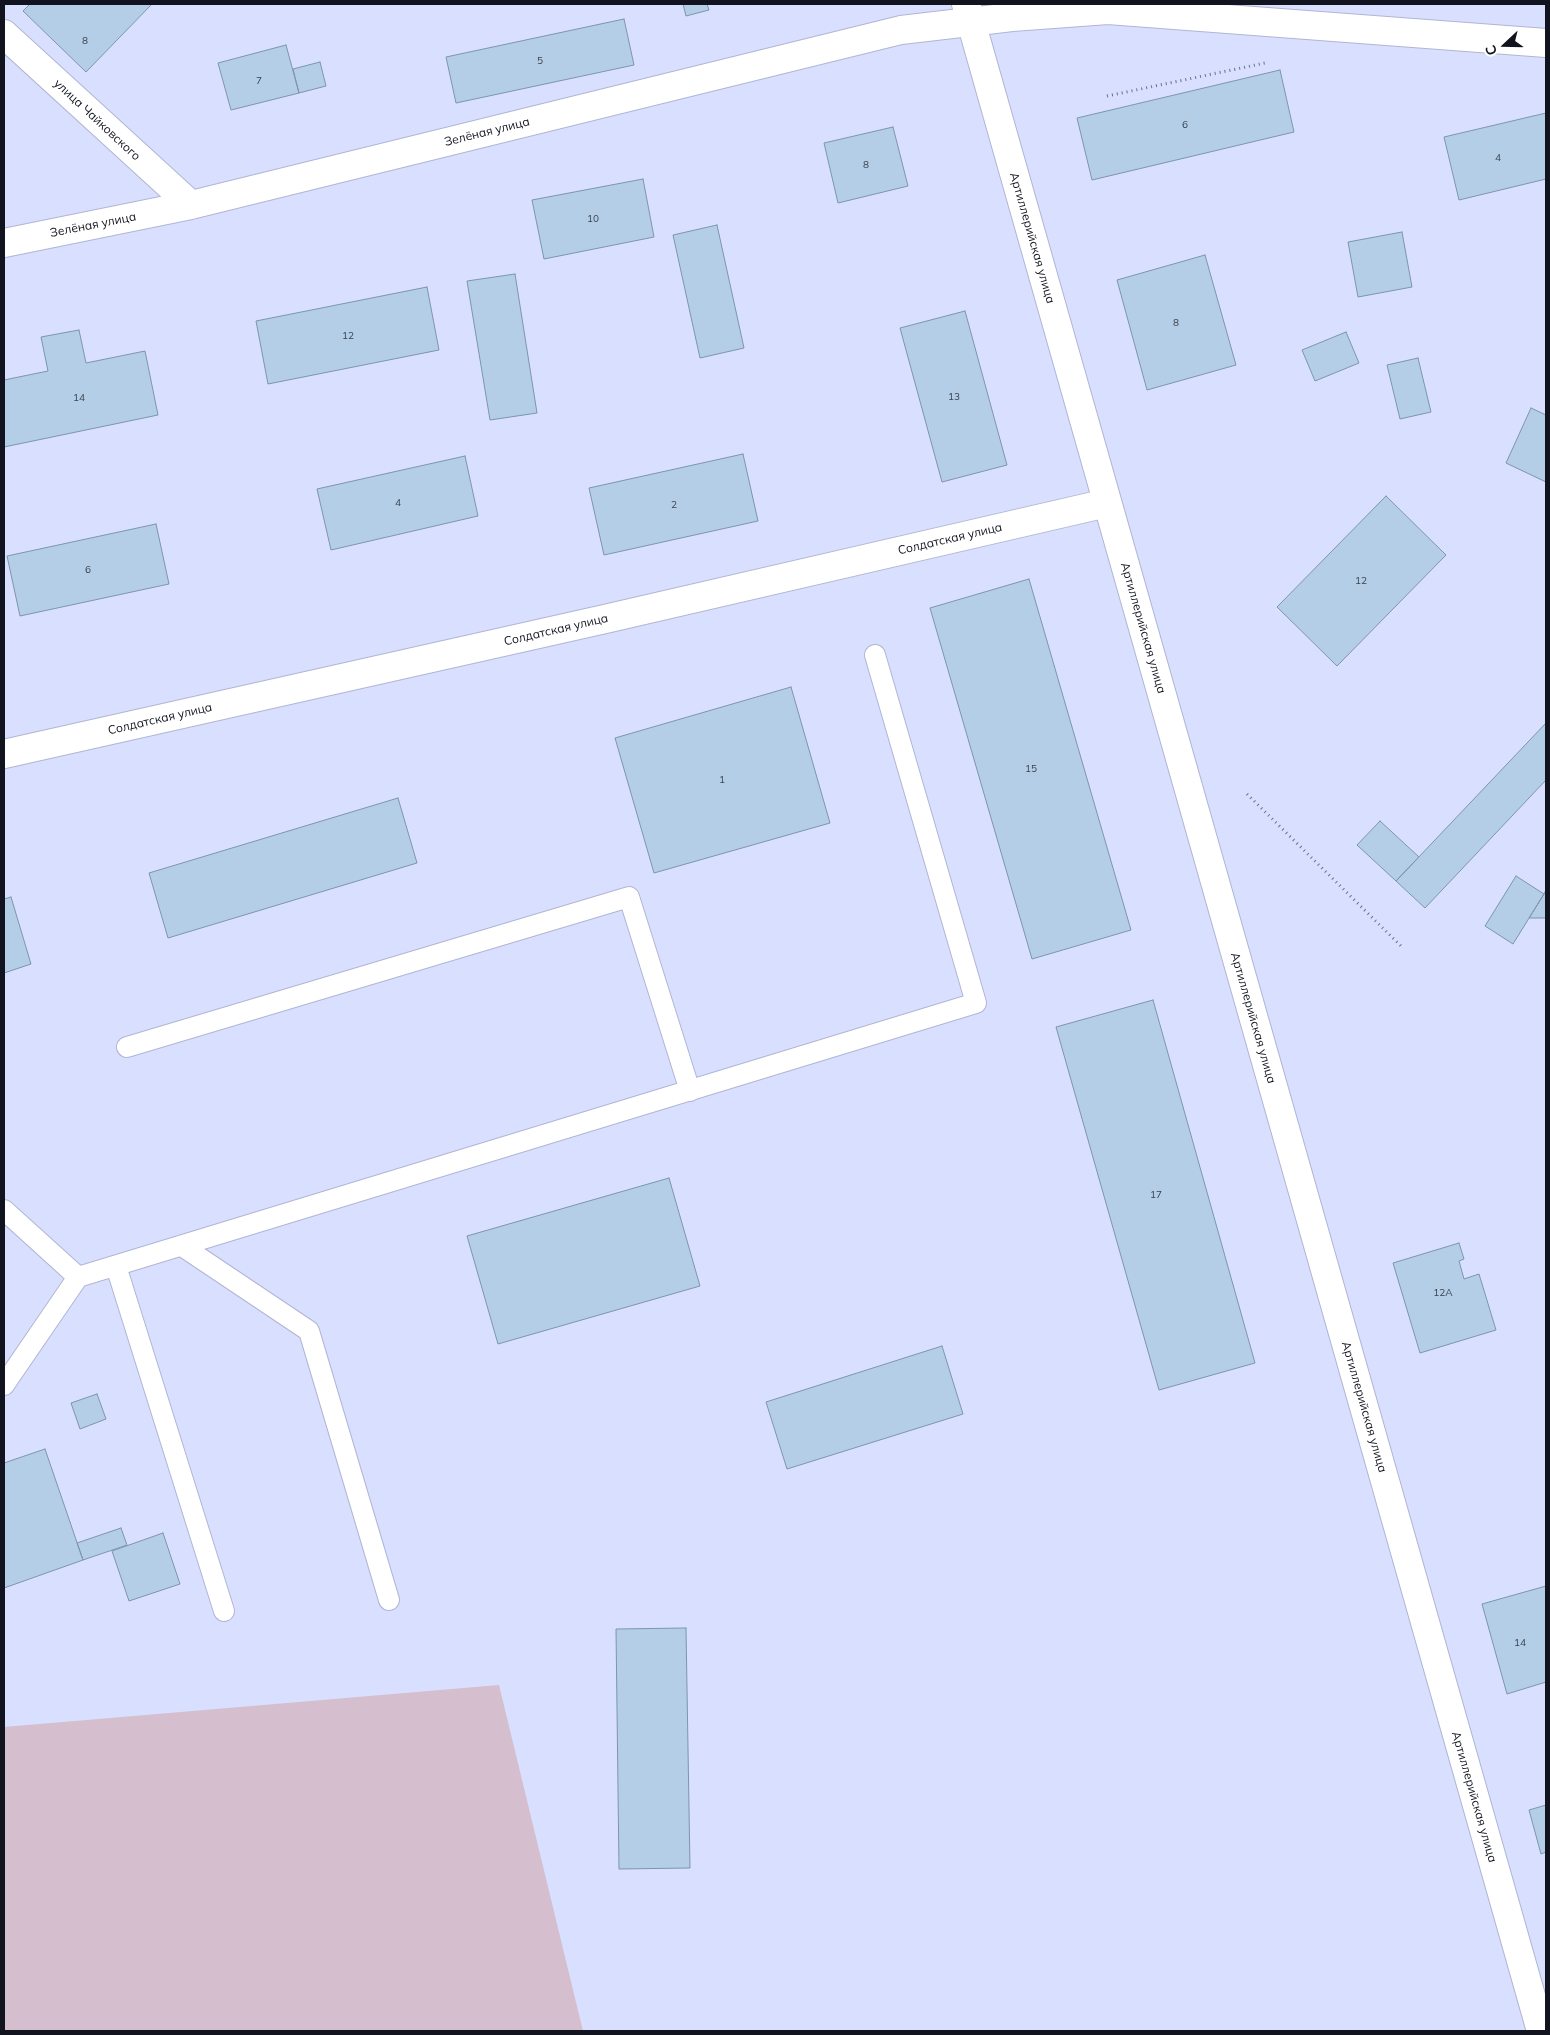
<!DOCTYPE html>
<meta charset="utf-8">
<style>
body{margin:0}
#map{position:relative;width:1550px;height:2035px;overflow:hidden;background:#d9dffe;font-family:Mulish,sans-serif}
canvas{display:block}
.frame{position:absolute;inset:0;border:5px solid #11131e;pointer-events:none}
.north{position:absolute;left:1480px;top:20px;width:50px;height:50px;-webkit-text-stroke:4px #fff;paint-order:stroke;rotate:249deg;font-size:14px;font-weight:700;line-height:20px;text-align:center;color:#11131e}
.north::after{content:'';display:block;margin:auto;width:18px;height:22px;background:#11131e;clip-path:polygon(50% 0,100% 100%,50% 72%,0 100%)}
</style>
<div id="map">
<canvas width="1550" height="2035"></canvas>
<div class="frame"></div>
<div class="north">С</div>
</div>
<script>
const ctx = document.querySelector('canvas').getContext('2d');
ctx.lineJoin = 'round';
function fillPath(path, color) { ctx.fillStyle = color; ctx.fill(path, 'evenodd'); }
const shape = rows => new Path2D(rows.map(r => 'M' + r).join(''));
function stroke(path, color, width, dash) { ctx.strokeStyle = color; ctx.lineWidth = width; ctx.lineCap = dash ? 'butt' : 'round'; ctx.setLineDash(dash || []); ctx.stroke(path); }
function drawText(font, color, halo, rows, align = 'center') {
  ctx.font = font + ' Mulish,sans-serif'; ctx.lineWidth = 4.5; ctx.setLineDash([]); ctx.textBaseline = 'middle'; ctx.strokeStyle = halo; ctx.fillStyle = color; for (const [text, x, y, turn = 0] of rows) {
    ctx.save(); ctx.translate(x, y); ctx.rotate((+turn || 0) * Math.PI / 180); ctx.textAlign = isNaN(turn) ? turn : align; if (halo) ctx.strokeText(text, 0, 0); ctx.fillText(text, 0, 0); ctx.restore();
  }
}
const green = shape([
 [499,1685,583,2031,4,2031,4,1727]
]);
const building = shape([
 [30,4,152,4,86,72,23,11,30,4],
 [683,4,707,4,709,10,686,16,683,4],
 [624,19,634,65,456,103,446,57,624,19],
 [286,45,299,93,231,110,218,63,286,45],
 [320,62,326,86,299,93,293,69,320,62],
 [1280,70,1294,132,1092,180,1077,118,1280,70],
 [1546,113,1546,179,1459,200,1444,137,1546,113],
 [893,127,908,186,838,203,824,143,893,127],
 [643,179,654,237,544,259,532,200,643,179],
 [717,225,744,348,700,358,673,235,717,225],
 [1402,232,1412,287,1358,297,1348,242,1402,232],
 [1205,255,1236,365,1147,390,1117,280,1205,255],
 [515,274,537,413,490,420,467,281,515,274],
 [427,287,439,350,268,384,256,321,427,287],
 [965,311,1007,465,942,482,900,328,965,311],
 [79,330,86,363,145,351,158,415,4,447,4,380,48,371,41,337,79,330],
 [1346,332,1359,363,1315,381,1302,350,1346,332],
 [1418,358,1431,412,1400,419,1387,365,1418,358],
 [1531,408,1546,415,1546,482,1506,463,1531,408],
 [743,454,758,521,604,555,589,488,743,454],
 [465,456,478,516,331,550,317,489,465,456],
 [1386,496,1446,555,1337,666,1277,607,1386,496],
 [156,524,169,584,20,616,7,556,156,524],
 [1029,579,1131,930,1032,959,930,608,1029,579],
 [791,687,830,823,654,873,615,738,791,687],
 [1546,723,1546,780,1425,908,1396,881,1546,723],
 [398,798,417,863,168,938,149,873,398,798],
 [1380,821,1419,857,1396,881,1357,845,1380,821],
 [1516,876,1544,894,1513,944,1485,926,1516,876],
 [1546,890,1546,918,1529,918,1544,894,1546,890],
 [11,897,31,964,4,973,4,899,11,897],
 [1153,1000,1255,1363,1159,1390,1056,1027,1153,1000],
 [669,1178,700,1286,498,1344,467,1236,669,1178],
 [1459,1243,1464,1259,1459,1261,1464,1279,1479,1274,1496,1330,1420,1353,1393,1263,1459,1243],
 [942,1346,963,1414,787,1469,766,1402,942,1346],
 [97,1394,106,1419,80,1429,71,1403,97,1394],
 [45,1449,83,1560,4,1588,4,1463,45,1449],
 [121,1528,127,1545,83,1560,77,1543,121,1528],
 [163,1533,180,1584,129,1601,112,1551,163,1533],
 [1546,1586,1546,1682,1507,1694,1482,1604,1546,1586],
 [686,1628,690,1868,619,1869,616,1629,686,1628],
 [1546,1805,1546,1852,1541,1854,1529,1810,1546,1805]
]);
const path = shape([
 [1107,96,1265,63],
 [1247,794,1402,947]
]);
const service = shape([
 [127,1047,629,897,690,1091],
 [4,1210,78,1277,976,1003,875,655],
 [182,1246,309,1331,389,1600],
 [116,1266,224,1611],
 [4,1385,78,1277]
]);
const minor = shape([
 [4,34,191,205],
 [4,243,191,205,901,30,1012,17,1108,10,1546,43],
 [4,754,605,619,1107,503]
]);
const tertiary = shape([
 [966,4,1541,2031]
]);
const numberNames = [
 ["8",85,41],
 ["5",540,61],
 ["7",259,81],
 ["6",1185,125],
 ["4",1498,158],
 ["8",866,165],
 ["10",593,219],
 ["8",1176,323],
 ["12",348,336],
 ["13",954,397],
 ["14",79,398],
 ["4",398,503],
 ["2",674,505],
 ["6",88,570],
 ["12",1361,581],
 ["15",1031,769],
 ["1",722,780],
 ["17",1156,1195],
 ["12А",1443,1293],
 ["14",1520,1643]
];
const streetNames = [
 ["улица Чайковского",97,120,43],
 ["Зелёная улица",487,132,-14],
 ["Зелёная улица",93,225,-11],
 ["Артиллерийская улица",1032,238,74],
 ["Солдатская улица",950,539,-13],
 ["Артиллерийская улица",1143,628,74],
 ["Солдатская улица",556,630,-13],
 ["Солдатская улица",160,719,-13],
 ["Артиллерийская улица",1253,1018,74],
 ["Артиллерийская улица",1364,1407,74],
 ["Артиллерийская улица",1474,1797,74]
];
fillPath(green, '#d5bfcf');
fillPath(building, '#b3cee6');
stroke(building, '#7d95ab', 1);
stroke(service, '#b0b6d3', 22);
stroke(minor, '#b0b6d3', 30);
stroke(tertiary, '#b0b6d3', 30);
stroke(path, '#6d7185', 3, [1, 4]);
stroke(service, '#fff', 20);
stroke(minor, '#fff', 28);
stroke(tertiary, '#fff', 28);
drawText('10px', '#3a4250', null, numberNames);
drawText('12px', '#11131e', '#fff', streetNames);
</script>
